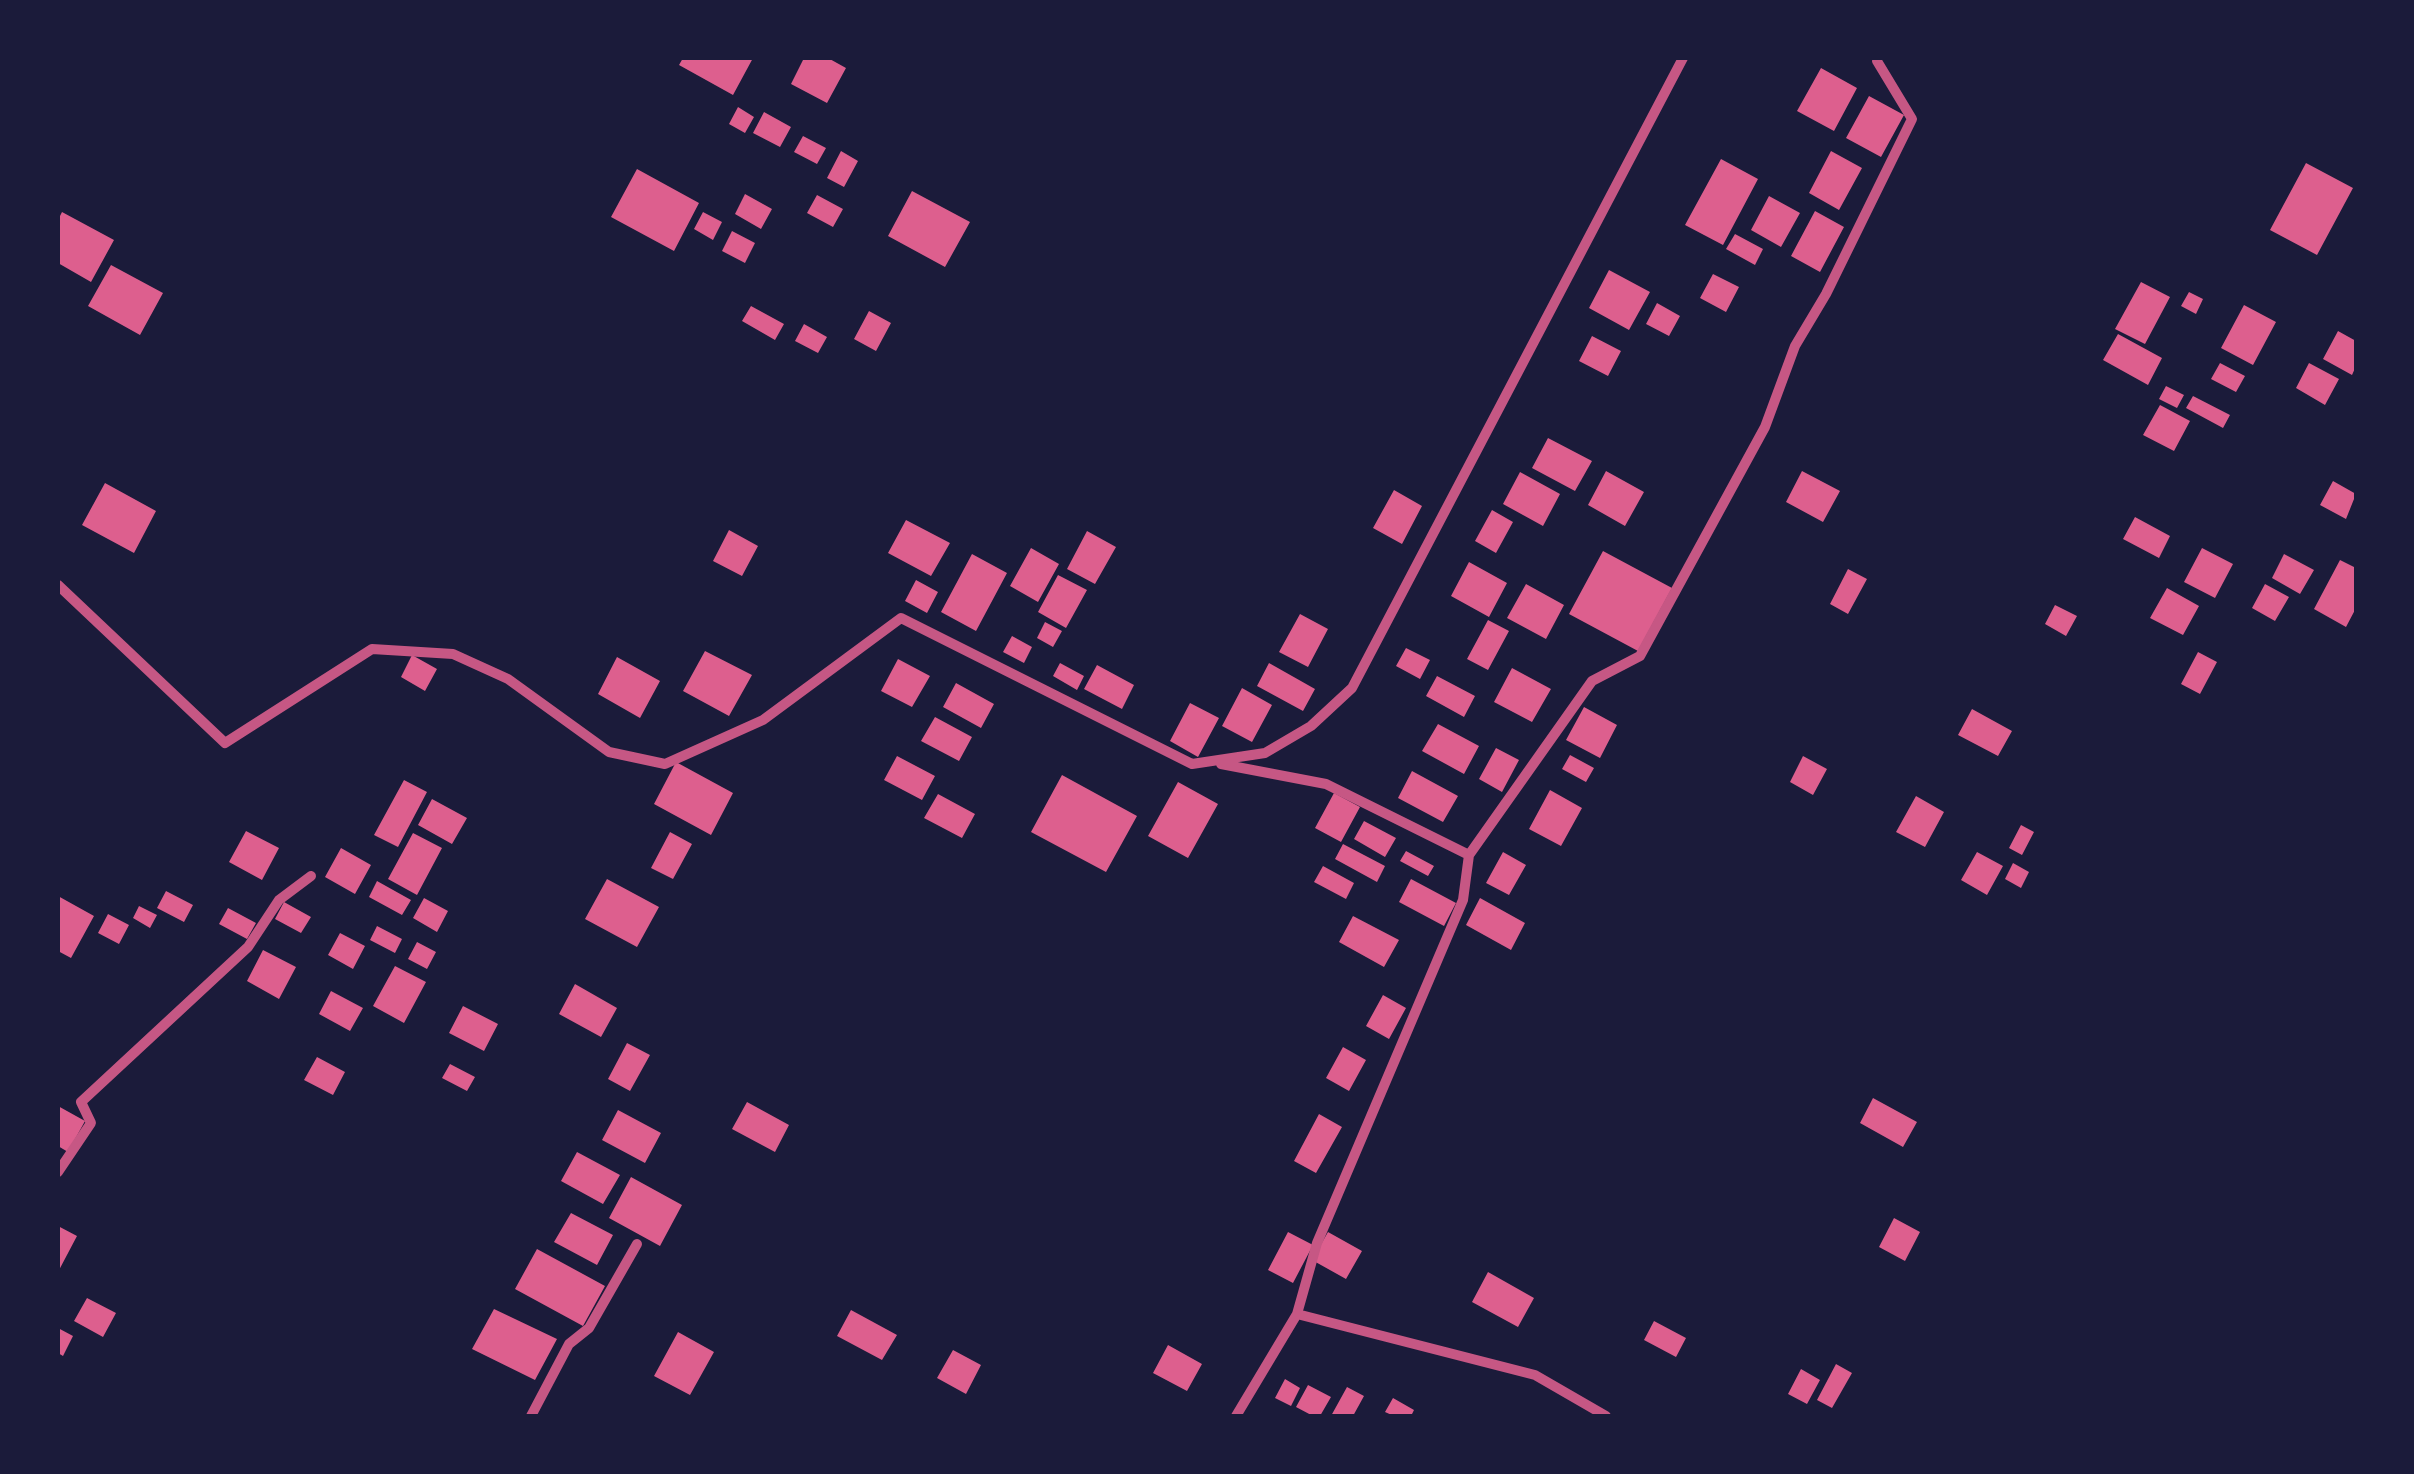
<!DOCTYPE html>
<style>
body{margin:0}
#map{position:relative;width:2414px;height:1474px;overflow:hidden;background:#1b1b3a;font-family:"Sofia Sans Condensed",sans-serif}
canvas{display:block}
.frame{position:absolute;inset:0;border:60px solid #1b1b3a;pointer-events:none}
</style>
<div id="map">
<canvas width="2414" height="1474"></canvas>
<div class="frame"></div>
</div>
<script>
const ctx = document.querySelector('canvas').getContext('2d');
ctx.lineJoin = 'round';
function fillPath(path, color) { ctx.fillStyle = color; ctx.fill(path, 'evenodd'); }
const shape = rows => new Path2D(rows.map(r => 'M' + r).join(''));
function stroke(path, color, width, dash) { ctx.strokeStyle = color; ctx.lineWidth = width; ctx.lineCap = dash ? 'butt' : 'round'; ctx.setLineDash(dash || []); ctx.stroke(path); }
const building = shape([
 [683,58,753,58,733,95,679,65],
 [804,58,828,58,846,68,827,103,791,84],
 [1821,68,1857,88,1834,131,1797,111],
 [1869,96,1904,115,1881,157,1846,138],
 [738,107,754,117,745,133,729,124],
 [764,112,791,127,780,147,753,133],
 [803,136,826,148,817,164,794,152],
 [841,151,858,161,844,187,827,178],
 [1831,151,1862,168,1839,210,1809,193],
 [1721,159,1758,179,1723,245,1685,225],
 [2306,163,2353,188,2317,255,2270,230],
 [637,169,699,203,674,251,611,217],
 [912,191,970,222,945,267,888,236],
 [745,194,772,209,761,229,735,214],
 [817,195,843,209,833,227,807,213],
 [1769,196,1800,213,1781,247,1751,230],
 [1815,211,1844,227,1820,272,1791,256],
 [62,212,114,240,91,282,58,263,58,220],
 [703,212,722,222,713,240,694,229],
 [732,231,755,243,745,263,722,251],
 [1735,234,1763,249,1755,265,1726,249],
 [111,265,163,293,140,335,88,306],
 [1609,270,1650,292,1629,330,1589,308],
 [1713,274,1739,287,1726,312,1700,298],
 [2141,282,2170,297,2145,344,2115,329],
 [2189,292,2203,299,2196,314,2181,306],
 [1657,303,1680,316,1669,336,1646,324],
 [2244,305,2276,322,2253,365,2221,348],
 [751,306,784,324,775,340,742,321],
 [869,311,891,323,876,351,854,339],
 [804,324,827,337,818,353,795,341],
 [2338,331,2356,341,2356,366,2352,375,2323,359],
 [2118,334,2162,358,2148,385,2103,360],
 [1592,336,1621,351,1608,376,1579,361],
 [2220,363,2245,376,2236,392,2211,379],
 [2309,363,2339,379,2325,405,2296,388],
 [2166,386,2184,395,2177,408,2159,399],
 [2193,396,2230,415,2223,428,2186,408],
 [2160,405,2190,421,2174,451,2143,435],
 [1548,438,1592,461,1575,491,1532,468],
 [1606,471,1644,492,1625,526,1588,505],
 [1802,471,1840,491,1823,522,1786,502],
 [1520,472,1560,494,1543,526,1503,504],
 [2333,481,2356,494,2346,519,2320,505],
 [105,483,156,511,134,553,82,525],
 [1394,490,1422,506,1402,544,1373,528],
 [1492,510,1513,522,1496,553,1475,541],
 [2135,517,2170,536,2159,558,2123,539],
 [906,520,950,543,931,576,888,553],
 [729,530,758,546,742,576,713,561],
 [1087,531,1116,547,1095,584,1067,569],
 [1031,548,1059,564,1038,602,1010,586],
 [2202,548,2233,564,2215,598,2184,582],
 [1603,551,1672,588,1638,651,1569,614],
 [972,554,1007,573,976,631,941,612],
 [2284,554,2314,570,2300,594,2272,578],
 [2340,560,2356,568,2356,608,2346,627,2314,609],
 [1469,562,1507,583,1489,617,1451,596],
 [1848,569,1867,579,1848,614,1830,604],
 [1058,575,1087,590,1066,628,1038,612],
 [916,580,938,592,927,613,905,601],
 [1526,584,1564,605,1546,639,1507,618],
 [2265,584,2289,597,2275,621,2252,608],
 [2167,588,2199,606,2183,635,2150,618],
 [2055,605,2077,616,2066,636,2045,624],
 [1300,614,1328,629,1308,667,1279,652],
 [1488,620,1509,631,1488,670,1467,659],
 [1045,622,1062,631,1053,647,1037,638],
 [1012,636,1032,647,1024,663,1003,652],
 [1406,648,1430,660,1420,679,1396,666],
 [705,651,752,675,729,716,683,691],
 [2198,652,2217,662,2200,694,2181,684],
 [412,655,437,669,425,691,401,677],
 [617,657,660,681,640,718,598,694],
 [898,659,930,676,912,707,881,691],
 [1060,663,1084,676,1077,690,1053,676],
 [1269,663,1315,689,1303,711,1257,686],
 [1097,665,1134,685,1122,709,1084,689],
 [1512,668,1551,689,1532,722,1494,702],
 [1437,676,1475,696,1464,717,1426,696],
 [956,683,994,704,981,728,943,707],
 [1242,688,1272,705,1252,742,1222,726],
 [1190,703,1219,718,1198,757,1170,741],
 [1584,707,1617,725,1600,758,1566,740],
 [1972,709,2012,731,1998,756,1958,735],
 [935,717,972,737,959,761,921,741],
 [1438,724,1479,746,1464,774,1422,751],
 [1496,748,1519,760,1502,792,1479,779],
 [1570,755,1594,768,1586,782,1562,769],
 [897,756,935,776,922,800,884,780],
 [1803,756,1827,769,1813,795,1790,782],
 [676,762,733,793,711,835,654,804],
 [1412,771,1458,796,1443,822,1398,798],
 [1062,775,1137,816,1106,872,1031,832],
 [404,780,427,792,398,847,374,835],
 [1178,782,1218,804,1188,858,1148,836],
 [1550,790,1582,808,1561,846,1529,829],
 [1334,793,1360,807,1341,842,1315,828],
 [938,794,975,814,962,838,924,818],
 [1916,796,1944,812,1925,847,1896,832],
 [432,799,467,818,452,844,418,825],
 [1364,821,1396,838,1385,857,1354,839],
 [2021,825,2034,832,2022,855,2009,848],
 [246,831,279,848,262,880,229,862],
 [670,832,692,844,673,879,651,868],
 [413,833,442,848,417,895,388,879],
 [1343,844,1385,866,1377,882,1335,859],
 [341,848,371,865,355,894,325,877],
 [1406,851,1434,866,1428,876,1400,861],
 [1503,852,1526,865,1509,895,1486,883],
 [1977,852,2003,866,1987,895,1961,880],
 [2013,863,2029,872,2021,888,2005,879],
 [1323,866,1354,883,1346,899,1314,882],
 [607,879,659,907,637,947,585,919],
 [1411,879,1456,903,1444,926,1399,902],
 [377,881,411,900,402,915,369,897],
 [166,891,193,905,184,922,157,908],
 [58,896,94,916,71,958,58,951],
 [424,898,448,911,437,932,413,918],
 [1480,898,1525,923,1511,950,1466,925],
 [284,902,311,917,301,933,275,919],
 [139,906,157,915,150,928,133,918],
 [228,908,256,923,247,939,219,924],
 [108,914,129,925,119,944,98,933],
 [1353,916,1399,940,1384,967,1339,942],
 [377,926,402,939,395,953,370,940],
 [340,933,365,946,353,969,328,955],
 [417,942,436,952,427,969,408,959],
 [263,950,296,967,279,999,247,981],
 [395,966,426,982,404,1023,373,1006],
 [575,984,617,1008,601,1037,559,1014],
 [331,991,363,1008,350,1031,319,1014],
 [1383,995,1406,1008,1389,1039,1366,1026],
 [463,1006,498,1024,484,1051,449,1033],
 [627,1043,650,1055,630,1091,608,1079],
 [1343,1047,1366,1060,1349,1091,1326,1078],
 [317,1057,345,1072,333,1095,304,1080],
 [450,1064,475,1077,467,1091,442,1078],
 [1873,1098,1917,1122,1903,1147,1860,1123],
 [747,1102,789,1125,775,1152,732,1129],
 [58,1106,85,1121,68,1152,58,1146],
 [618,1110,661,1133,645,1163,602,1140],
 [1319,1114,1342,1127,1316,1173,1294,1161],
 [577,1152,620,1175,603,1204,561,1181],
 [631,1177,682,1205,660,1246,609,1218],
 [571,1213,613,1235,597,1265,554,1242],
 [1894,1218,1920,1232,1905,1261,1879,1247],
 [58,1226,77,1236,58,1272],
 [1288,1232,1313,1245,1293,1283,1268,1270],
 [1328,1232,1362,1251,1346,1279,1312,1260],
 [537,1249,605,1286,583,1326,515,1289],
 [1488,1272,1534,1298,1518,1327,1472,1302],
 [87,1298,116,1313,103,1337,74,1321],
 [494,1309,557,1339,535,1380,472,1349],
 [851,1310,897,1335,882,1360,837,1336],
 [1654,1321,1686,1338,1676,1357,1644,1340],
 [58,1328,73,1336,63,1356,58,1353],
 [678,1332,714,1352,690,1395,654,1376],
 [1168,1345,1202,1364,1187,1391,1153,1373],
 [953,1350,981,1365,966,1394,937,1378],
 [1836,1364,1852,1373,1832,1408,1817,1400],
 [1801,1369,1820,1380,1807,1404,1788,1394],
 [1285,1379,1300,1388,1291,1406,1275,1398],
 [1308,1385,1331,1397,1320,1416,1313,1416,1296,1407],
 [1347,1387,1364,1396,1353,1416,1331,1416],
 [1393,1398,1414,1410,1411,1416,1394,1416,1385,1412]
]);
const minor = shape([
 [58,585,225,743,372,649,453,654,508,679,609,752,665,764,763,720,901,618,1192,764,1265,753,1311,726,1352,688,1683,58],
 [1221,764,1326,784,1469,855],
 [58,1172,91,1123,81,1102,248,947,279,900,311,876],
 [1297,1314,1535,1375,1606,1416],
 [531,1416,569,1344,589,1328,637,1244],
 [1236,1416,1297,1314,1317,1243,1463,900,1469,855,1592,681,1640,656,1765,427,1795,346,1826,294,1912,119,1877,61]
]);
fillPath(building, '#dd5f8e');
stroke(minor, '#c65784', 10);
</script>
